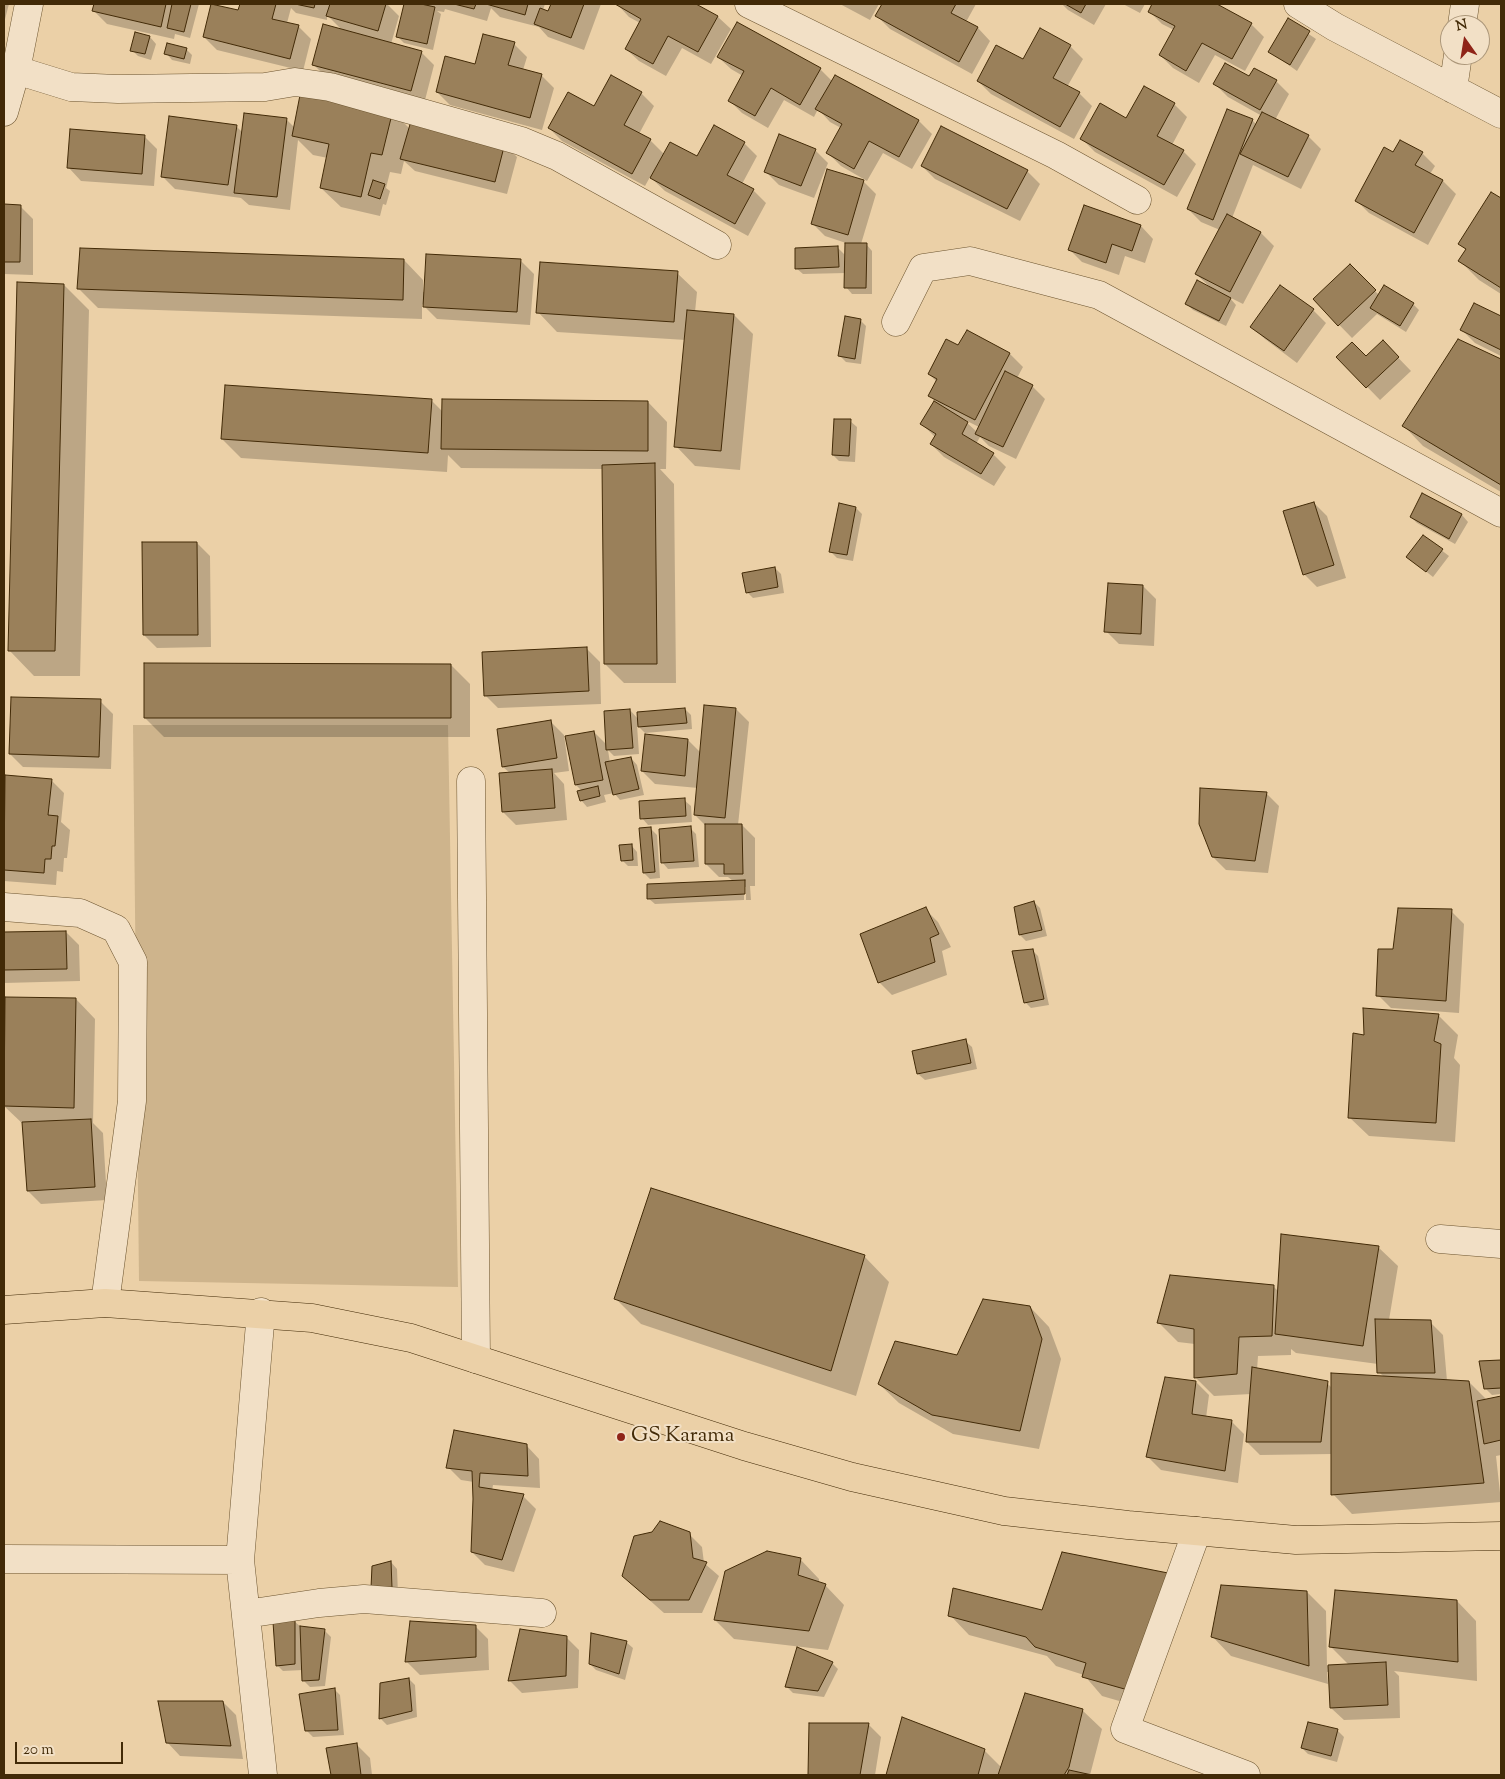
<!DOCTYPE html>
<style>
body{margin:0}
#map{position:relative;width:1505px;height:1779px;overflow:hidden;background:#ebd0a7;font-family:"Sorts Mill Goudy",serif}
canvas{display:block}
.frame{position:absolute;inset:0;border:5px solid #422a07;pointer-events:none}
.north{position:absolute;left:1440px;top:15px;width:50px;height:50px;box-sizing:border-box;background:#f2e0c6;border:1px solid #ac977a;border-radius:50%;rotate:347deg;font-size:14px;font-weight:700;line-height:20px;text-align:center;color:#422a07}
.north::after{content:'';display:block;margin:auto;width:18px;height:22px;background:#8f2418;clip-path:polygon(50% 0,100% 100%,50% 72%,0 100%)}
.scale{position:absolute;left:15px;top:1742px;width:108px;height:22px;box-sizing:border-box;border:2px solid #422a07;border-top:0;padding-left:6px;font-size:15px;line-height:18px;white-space:nowrap;color:#422a07;-webkit-text-stroke:4px #f2e0c6;paint-order:stroke}
</style>
<div id="map">
<canvas width="1505" height="1779"></canvas>
<div class="frame"></div>
<div class="north">N</div>
<div class="scale">20 m</div>
</div>
<script>
const ctx = document.querySelector('canvas').getContext('2d');
ctx.lineJoin = 'round';
function fillPath(path, color) { ctx.fillStyle = color; ctx.fill(path, 'evenodd'); }
const shape = rows => new Path2D(rows.map(r => 'M' + r).join(''));
function stroke(path, color, width, dash) { ctx.strokeStyle = color; ctx.lineWidth = width; ctx.lineCap = dash ? 'butt' : 'round'; ctx.setLineDash(dash || []); ctx.stroke(path); }
function drawText(font, color, halo, rows, align = 'center') {
  ctx.font = font + ' "Sorts Mill Goudy",serif'; ctx.lineWidth = 4; ctx.setLineDash([]); ctx.textBaseline = 'middle'; ctx.strokeStyle = halo; ctx.fillStyle = color; for (const [text, x, y, turn = 0] of rows) {
    ctx.save(); ctx.translate(x, y); ctx.rotate((+turn || 0) * Math.PI / 180); ctx.textAlign = isNaN(turn) ? turn : align; if (halo) ctx.strokeText(text, 0, 0); ctx.fillText(text, 0, 0); ctx.restore();
  }
}
const green = shape([
 [133,725,448,725,458,1287,139,1281]
]);
const shadow = shape([
 [4,4,9,4,4,23],
 [95,4,199,4,190,38,175,34,174,39,107,24,94,11],
 [241,4,387,4,399,16,391,44,421,52,434,65,424,104,327,78,314,65,343,31,327,15,327,20,296,13,291,8,287,23,298,26,311,39,303,71,217,50,204,37,239,12],
 [405,4,545,4,543,10,549,12,552,4,601,4,584,50,548,37,539,27,500,17,491,8,487,21,445,9,444,12,437,11,441,14,433,50,404,43,398,37],
 [694,4,718,17,731,29,711,64,682,48,666,76,639,61,626,49,640,23,629,17,617,4],
 [840,4,879,4,870,20],
 [883,4,976,4,966,22,978,28,990,41,972,74,890,29,877,16],
 [1062,4,1106,4,1094,25,1068,10],
 [1123,4,1145,4,1140,13],
 [1154,4,1214,4,1251,24,1264,37,1245,71,1215,55,1199,83,1173,68,1160,55,1174,30,1162,24,1149,11],
 [1288,20,1316,39,1297,71,1269,51],
 [136,34,150,37,156,44,151,60,138,56,132,50],
 [514,44,527,57,523,70,541,75,554,88,542,130,450,105,437,92,476,65],
 [1070,46,1083,59,1067,87,1079,93,1092,106,1074,139,991,94,978,81,1023,61],
 [186,49,192,55,190,64,172,60,166,53],
 [718,57,820,69,833,82,836,76,919,121,932,134,912,169,883,153,867,181,841,166,828,153,841,128,830,122,818,109,814,117,784,100,768,128,742,113,729,100,743,76,731,69],
 [1250,78,1276,81,1289,94,1275,120,1308,136,1321,149,1301,189,1253,165,1232,218,1261,233,1274,246,1243,304,1229,297,1236,305,1226,326,1193,310,1187,304,1211,288,1196,274,1220,230,1201,222,1188,209,1252,120,1257,125,1262,116,1228,97,1215,84],
 [641,93,654,106,639,134,650,140,665,155,697,158,744,143,757,156,742,184,753,190,766,203,748,236,665,191,650,177,645,186,562,141,549,128,595,108],
 [1174,104,1187,117,1172,145,1183,151,1196,164,1177,197,1095,152,1082,139,1127,120],
 [392,111,410,129,504,144,517,157,507,194,415,171,404,161,401,174,390,172,386,188,390,191,386,205,383,204,380,216,341,207,321,188,328,158,313,155,298,140,290,210,249,205,241,198,175,189,162,176,236,126,243,133,286,119,295,128],
 [144,136,157,149,154,186,81,181,69,168],
 [815,150,828,163,814,198,779,185,766,172],
 [1422,153,1435,166,1430,174,1443,181,1456,194,1428,245,1369,213,1356,200,1394,154],
 [922,166,1027,171,1040,184,1020,221,935,179],
 [863,181,876,194,861,244,866,244,872,251,872,294,852,294,846,287,846,273,803,274,796,268,837,247,844,254,844,261,846,261,846,243,825,236,812,223],
 [1491,193,1501,200,1501,294,1479,280,1460,261,1466,250,1460,244],
 [4,205,20,206,33,219,33,275,4,274],
 [1141,226,1153,239,1145,263,1125,256,1119,275,1082,262,1069,249],
 [404,260,423,280,423,292,425,292,521,261,534,274,530,325,437,319,422,304,422,319,98,308,79,289],
 [1350,266,1379,295,1413,304,1419,310,1406,332,1377,314,1352,338,1314,299],
 [677,273,697,292,695,312,734,315,753,334,740,470,695,466,676,446,686,340,557,332,538,312],
 [64,285,89,310,80,676,34,676,9,650],
 [1474,304,1501,317,1501,356,1475,343,1462,330],
 [1313,310,1326,323,1297,363,1265,339,1252,327],
 [860,320,866,326,861,364,846,362,840,356],
 [967,332,1010,354,1023,367,1017,378,1032,386,1045,399,1016,459,989,446,980,437,976,444,993,454,1006,467,994,486,944,457,931,444,935,437,922,424,935,401,930,396,937,382,929,374,959,347],
 [965,420,979,427,977,432,965,421],
 [1458,341,1501,361,1501,492,1423,446,1404,426],
 [1383,342,1411,371,1380,400,1338,357,1366,358],
 [431,400,443,412,648,402,667,422,666,469,660,469,674,484,676,683,624,683,605,664,604,469,461,468,448,455,447,472,241,458,222,439],
 [850,421,857,427,855,462,839,461,833,455],
 [1423,495,1462,515,1468,522,1455,544,1417,523,1411,517],
 [1314,503,1327,516,1346,578,1317,587,1304,574],
 [856,508,862,514,853,561,837,558,831,552],
 [1424,537,1449,556,1433,577,1408,557],
 [197,543,210,556,211,647,157,648,144,635],
 [775,568,781,574,784,593,753,598,747,592],
 [1143,586,1156,599,1154,646,1119,644,1106,631],
 [587,649,600,662,601,704,498,708,485,695],
 [451,665,470,684,470,737,164,737,145,718],
 [100,701,113,714,111,769,23,767,10,754],
 [706,707,736,709,749,722,738,825,742,825,755,838,755,886,750,886,751,900,746,900,746,887,744,887,744,900,655,904,648,898,733,881,728,877,719,877,706,864,706,826,695,815,698,788,655,784,642,771,688,740,701,753],
 [685,709,691,715,692,729,645,733,637,725,639,754,614,756,608,750,610,763,631,758,637,765,644,795,620,800,614,793,604,795,606,802,587,807,581,800,582,791,576,785,594,732,607,745,630,710,638,719],
 [551,722,564,735,569,771,554,773,564,784,567,820,516,825,503,812,510,773,503,767],
 [6,776,51,780,64,793,61,822,70,830,67,858,64,858,63,872,57,871,56,885,4,881,4,801],
 [1266,793,1279,806,1268,873,1226,870,1213,857],
 [684,800,691,806,692,822,648,825,642,818],
 [690,828,696,834,699,867,668,869,662,862],
 [651,829,657,835,660,878,650,879,644,873],
 [631,845,637,852,638,866,628,866,622,860],
 [1034,902,1040,908,1047,936,1026,941,1020,935],
 [925,909,938,922,951,947,942,951,947,975,892,995,879,982],
 [1451,911,1464,924,1459,1013,1391,1008,1378,995,1394,950],
 [66,932,79,945,80,981,4,983,4,933],
 [1032,950,1038,956,1049,1005,1031,1008,1025,1002],
 [76,999,95,1019,93,1123,103,1133,107,1200,41,1204,28,1191,24,1125,4,1106],
 [1438,1015,1458,1035,1454,1058,1460,1065,1455,1142,1369,1136,1349,1117,1366,1036],
 [965,1041,972,1047,977,1069,925,1080,918,1074],
 [4,1200,5,1201,5,1287,4,1287],
 [1378,1247,1398,1266,1389,1320,1430,1322,1443,1335,1447,1381,1469,1382,1487,1400,1501,1397,1501,1455,1496,1456,1501,1502,1352,1514,1333,1494,1332,1454,1260,1455,1247,1442,1251,1394,1214,1396,1195,1377,1195,1344,1178,1342,1158,1322,1273,1286,1279,1292],
 [1291,1349,1296,1353,1378,1364,1379,1372,1384,1377,1332,1388,1327,1383,1257,1370,1258,1356,1291,1355],
 [864,1256,889,1282,856,1396,641,1324,616,1299],
 [1030,1307,1049,1327,1061,1359,1039,1449,953,1434,899,1403,879,1384,958,1357],
 [1501,1361,1501,1394,1492,1395,1486,1389,1480,1362],
 [1196,1382,1209,1395,1206,1418,1231,1421,1244,1434,1238,1483,1161,1470,1148,1457],
 [526,1445,539,1459,540,1488,493,1485,492,1491,523,1496,536,1509,514,1572,485,1565,472,1552,474,1482,461,1480,448,1467],
 [689,1534,702,1547,704,1563,719,1576,702,1613,664,1613,637,1589],
 [800,1559,819,1579,819,1583,825,1585,844,1605,828,1650,734,1639,715,1620],
 [391,1562,397,1569,398,1594,378,1593],
 [1307,1592,1326,1611,1327,1666,1349,1665,1330,1646,1457,1601,1476,1621,1477,1681,1394,1671,1399,1676,1400,1718,1344,1720,1331,1708,1330,1672,1327,1672,1328,1684,1231,1656,1212,1636],
 [1043,1612,1147,1709,1102,1696,1084,1675,1056,1666,1047,1656,969,1635,950,1615],
 [294,1621,301,1627,325,1631,331,1637,325,1686,310,1687,304,1681,303,1670,283,1671,277,1665],
 [475,1626,488,1639,489,1670,420,1675,407,1662],
 [566,1637,579,1650,578,1688,522,1693,509,1680],
 [626,1642,633,1648,625,1680,596,1670,590,1664],
 [832,1663,838,1669,824,1697,793,1693,787,1687],
 [409,1679,415,1685,417,1717,387,1725,381,1719,381,1684],
 [334,1689,340,1695,344,1735,313,1737,306,1730],
 [223,1702,236,1715,243,1759,180,1756,167,1742],
 [1082,1710,1102,1729,1090,1775,888,1775,903,1718,984,1750,1002,1768],
 [810,1724,868,1724,881,1737,875,1775,809,1775],
 [1338,1731,1344,1737,1337,1762,1308,1754,1302,1748],
 [357,1745,370,1758,372,1775,333,1775,327,1749]
]);
const building = shape([
 [94,4,166,4,161,27,92,11,94,4],
 [172,4,191,4,184,32,167,28,172,4],
 [211,4,238,10,240,4,276,4,272,19,299,25,290,59,203,37,211,4],
 [295,4,315,4,314,8,295,4],
 [330,4,386,4,378,31,326,16,330,4],
 [404,4,421,4,435,7,427,44,396,37,404,4],
 [454,4,476,4,474,9,454,4],
 [486,4,528,4,525,15,486,4],
 [551,4,584,4,571,38,534,24,540,8,548,11,551,4],
 [615,4,696,4,718,16,698,52,668,36,653,64,625,49,641,19,615,4],
 [882,4,956,4,951,13,978,27,959,62,875,16,882,4],
 [1065,4,1086,4,1081,13,1065,4],
 [1152,4,1217,4,1252,23,1232,59,1202,43,1186,71,1159,55,1175,26,1148,12,1152,4],
 [1288,18,1310,31,1290,65,1268,52,1288,18],
 [737,22,821,68,800,105,771,88,755,116,728,101,744,71,717,57,737,22],
 [323,24,422,51,411,91,312,65,323,24],
 [1040,28,1071,45,1053,78,1080,92,1060,127,977,81,996,45,1023,59,1040,28],
 [135,32,150,36,145,54,130,51,135,32],
 [483,34,515,42,508,65,542,74,530,118,436,92,445,56,475,64,483,34],
 [167,43,187,48,184,59,164,54,167,43],
 [1225,63,1249,76,1254,68,1277,80,1260,110,1213,84,1225,63],
 [611,75,642,92,624,125,651,139,632,174,548,128,568,92,594,106,611,75],
 [835,75,919,120,899,157,869,141,854,169,826,153,842,124,815,109,835,75],
 [1144,86,1175,103,1157,136,1184,150,1164,185,1080,139,1100,103,1126,118,1144,86],
 [301,90,393,110,382,155,371,153,361,197,320,188,329,144,292,136,301,90],
 [1227,109,1253,119,1213,220,1187,209,1227,109],
 [1262,112,1309,135,1288,177,1240,154,1262,112],
 [244,113,287,118,277,197,234,193,244,113],
 [169,116,237,125,228,185,161,177,169,116],
 [411,121,505,143,495,182,400,159,411,121],
 [714,125,745,142,727,175,754,189,735,224,650,178,670,142,697,156,714,125],
 [941,126,1028,170,1007,209,921,166,941,126],
 [70,129,145,135,142,174,67,168,70,129],
 [779,134,816,149,801,186,764,172,779,134],
 [1400,140,1423,152,1415,165,1443,180,1414,233,1355,201,1384,147,1393,152,1400,140],
 [827,169,864,180,848,235,811,224,827,169],
 [373,180,385,184,380,199,368,195,373,180],
 [1491,192,1501,198,1501,288,1458,261,1466,249,1458,244,1491,192],
 [4,204,21,205,20,262,4,262,4,204],
 [1084,205,1141,225,1132,251,1112,244,1106,263,1068,250,1084,205],
 [1227,214,1261,232,1230,292,1195,274,1227,214],
 [845,243,867,243,866,288,844,288,845,243],
 [838,246,839,267,795,269,795,248,838,246],
 [80,248,404,259,403,300,77,289,80,248],
 [426,254,521,259,517,312,423,307,426,254],
 [540,262,678,271,674,322,536,313,540,262],
 [1350,264,1376,290,1338,326,1313,299,1350,264],
 [1197,280,1231,298,1219,321,1185,304,1197,280],
 [17,282,64,284,55,651,8,651,17,282],
 [1280,285,1314,309,1284,351,1250,327,1280,285],
 [1384,285,1414,303,1400,326,1370,308,1384,285],
 [1474,303,1501,316,1501,350,1460,330,1474,303],
 [687,310,734,314,721,451,674,447,687,310],
 [845,316,861,319,855,359,838,356,845,316],
 [967,330,1010,353,975,420,928,396,937,379,928,374,946,339,958,345,967,330],
 [1458,339,1501,359,1501,485,1402,426,1458,339],
 [1383,340,1399,357,1366,388,1336,357,1352,342,1366,356,1383,340],
 [1005,371,1033,385,1003,447,975,434,1005,371],
 [225,385,432,399,428,453,221,439,225,385],
 [442,399,648,401,648,451,441,449,442,399],
 [934,401,968,422,962,434,994,453,981,474,930,444,936,434,920,424,934,401],
 [834,419,851,419,849,456,832,455,834,419],
 [655,463,657,664,604,664,602,465,655,463],
 [1422,493,1462,514,1449,539,1410,517,1422,493],
 [1314,502,1334,565,1303,575,1283,511,1314,502],
 [839,503,856,507,847,555,829,552,839,503],
 [1423,535,1443,549,1426,572,1406,557,1423,535],
 [142,542,197,542,198,635,143,635,142,542],
 [775,567,778,587,746,593,742,573,775,567],
 [1108,583,1143,585,1141,634,1104,632,1108,583],
 [587,647,589,691,484,696,482,652,587,647],
 [144,663,451,664,451,718,144,718,144,663],
 [11,697,101,699,99,757,9,754,11,697],
 [704,705,736,708,725,818,694,815,704,705],
 [685,708,687,723,638,727,637,712,685,708],
 [630,709,633,748,606,750,604,711,630,709],
 [551,720,557,758,502,767,497,729,551,720],
 [594,731,603,780,575,785,565,736,594,731],
 [645,734,688,739,685,776,641,771,645,734],
 [631,757,639,789,613,795,605,762,631,757],
 [552,769,555,808,502,812,499,773,552,769],
 [5,775,52,779,48,815,58,816,55,846,52,846,51,859,45,859,44,873,4,870,5,775],
 [598,786,600,796,580,801,577,791,598,786],
 [1200,788,1267,792,1255,861,1212,857,1199,824,1200,788],
 [685,798,686,816,640,819,639,801,685,798],
 [705,824,742,824,743,874,724,874,724,864,705,864,705,824],
 [691,826,694,861,661,863,659,829,691,826],
 [651,827,655,872,643,873,639,828,651,827],
 [632,844,633,860,621,861,619,845,632,844],
 [745,880,745,894,647,899,647,884,745,880],
 [1034,901,1042,930,1019,935,1014,907,1034,901],
 [926,907,939,934,930,938,935,962,878,983,860,934,926,907],
 [1398,908,1452,909,1446,1001,1376,996,1378,949,1393,949,1398,908],
 [66,931,67,969,4,970,4,932,66,931],
 [1033,949,1044,999,1024,1003,1012,951,1033,949],
 [5,997,76,998,74,1108,4,1106,5,997],
 [1363,1008,1439,1014,1434,1041,1441,1044,1436,1123,1348,1118,1353,1033,1364,1035,1363,1008],
 [966,1039,971,1063,917,1074,912,1051,966,1039],
 [91,1119,95,1187,27,1191,22,1122,91,1119],
 [651,1188,865,1255,831,1371,614,1299,651,1188],
 [1281,1234,1379,1246,1363,1346,1275,1334,1281,1234],
 [1170,1275,1274,1285,1272,1336,1239,1337,1237,1374,1194,1378,1194,1329,1157,1323,1170,1275],
 [983,1299,1030,1306,1042,1339,1020,1431,932,1415,878,1384,895,1341,957,1355,983,1299],
 [1375,1319,1431,1320,1435,1373,1377,1373,1375,1319],
 [1501,1360,1501,1388,1484,1389,1479,1361,1501,1360],
 [1252,1367,1328,1381,1321,1442,1246,1442,1252,1367],
 [1331,1373,1469,1381,1484,1483,1331,1495,1331,1373],
 [1165,1377,1196,1381,1192,1414,1232,1420,1225,1471,1146,1457,1165,1377],
 [1501,1396,1501,1440,1484,1444,1477,1401,1501,1396],
 [454,1430,527,1444,528,1476,480,1473,479,1487,524,1494,502,1560,471,1552,473,1499,472,1471,446,1468,454,1430],
 [660,1521,690,1532,693,1558,707,1562,689,1600,650,1600,622,1576,634,1536,652,1532,660,1521],
 [767,1551,801,1558,798,1575,826,1584,809,1631,714,1620,725,1571,767,1551],
 [1062,1552,1168,1573,1128,1690,1082,1677,1086,1663,1035,1647,1026,1637,948,1616,953,1588,1042,1610,1062,1552],
 [391,1561,392,1588,371,1588,372,1566,391,1561],
 [1221,1585,1307,1591,1309,1666,1211,1637,1221,1585],
 [1335,1590,1457,1600,1458,1662,1329,1647,1335,1590],
 [295,1619,295,1664,276,1666,273,1622,295,1619],
 [410,1621,476,1625,476,1657,405,1662,410,1621],
 [300,1626,325,1629,319,1680,302,1681,300,1626],
 [520,1629,567,1636,566,1676,508,1681,520,1629],
 [591,1633,627,1641,619,1674,589,1664,591,1633],
 [797,1647,833,1662,818,1691,785,1687,797,1647],
 [1386,1662,1388,1705,1330,1708,1328,1665,1386,1662],
 [409,1678,412,1711,379,1719,380,1683,409,1678],
 [335,1688,338,1730,305,1731,299,1694,335,1688],
 [1025,1693,1083,1709,1069,1767,1064,1775,998,1775,1025,1693],
 [158,1701,223,1701,231,1746,166,1743,158,1701],
 [902,1717,985,1749,978,1775,886,1775,902,1717],
 [1308,1722,1338,1729,1331,1756,1301,1748,1308,1722],
 [809,1723,869,1723,860,1775,808,1775,809,1723],
 [357,1743,361,1775,331,1775,326,1748,357,1743],
 [1069,1770,1092,1775,1067,1775,1069,1770]
]);
const minor = shape([
 [749,4,1056,155,1137,200],
 [1298,4,1335,27,1501,114],
 [1462,25,1465,4],
 [16,70,71,87,118,89,265,87,295,82,330,87,521,141,557,156,717,245],
 [1453,89,1458,55],
 [4,112,16,70,29,4],
 [896,322,923,268,970,261,1099,295,1501,513],
 [471,781,476,1359],
 [4,907,80,913,116,929,133,962,132,1101,105,1303],
 [1440,1239,1501,1244],
 [1197,1531,1125,1729,1246,1775],
 [4,1559,240,1560,263,1775],
 [240,1560,261,1312],
 [246,1614,319,1603,364,1599,542,1613]
]);
const major = shape([
 [4,1310,105,1303,312,1318,411,1338,744,1446,852,1477,1004,1511,1128,1525,1296,1540,1501,1536]
]);
const markers = [
 [621,1437,5,"#8f2418"]
];
const poiNames = [
 ["GS Karama",631,1437]
];
fillPath(green, '#ceb48c');
fillPath(shadow, '#0003');
fillPath(building, '#9a805a');
stroke(building, '#422a07', 1);
stroke(minor, '#6c542f', 29);
stroke(major, '#422a07', 29);
stroke(minor, '#f2e0c6', 28);
stroke(major, '#ebd0a7', 28);
for (const [x, y, r, color] of markers) { const dot = new Path2D(); dot.arc(x, y, r, 0, 2 * Math.PI); ctx.fillStyle = color; ctx.fill(dot); stroke(dot, '#f2e0c6', 2); }
drawText('21px', '#422a07', '#f2e0c6', poiNames, 'left');
</script>
